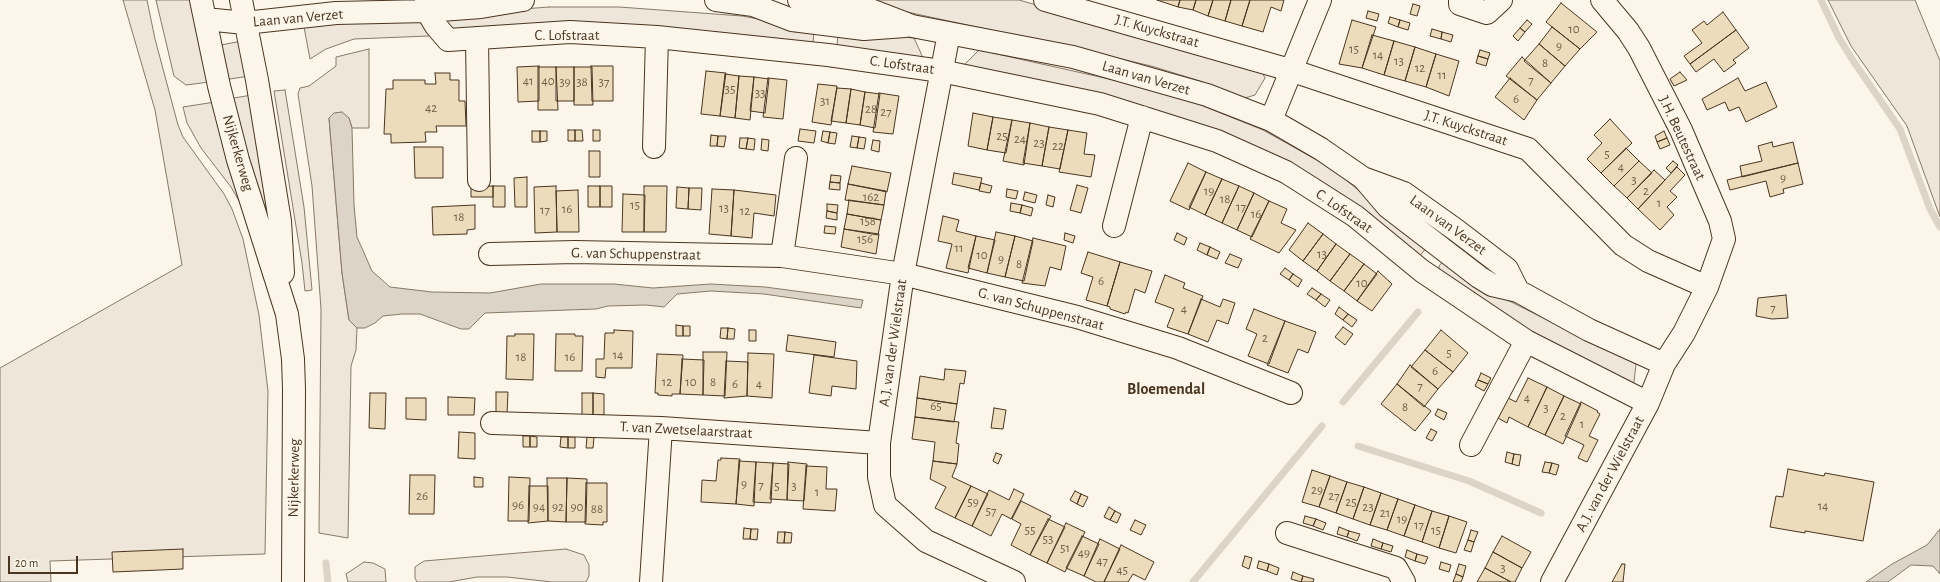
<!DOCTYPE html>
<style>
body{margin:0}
#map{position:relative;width:1940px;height:582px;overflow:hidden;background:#fbf6e9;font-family:"Alegreya Sans",sans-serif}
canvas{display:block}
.scale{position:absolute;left:8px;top:556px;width:70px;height:18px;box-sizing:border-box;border:2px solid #4a3520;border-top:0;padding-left:5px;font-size:12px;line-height:14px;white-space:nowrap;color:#4a3520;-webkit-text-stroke:3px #fbf6e9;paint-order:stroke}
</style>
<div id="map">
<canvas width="1940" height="582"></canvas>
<div class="scale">20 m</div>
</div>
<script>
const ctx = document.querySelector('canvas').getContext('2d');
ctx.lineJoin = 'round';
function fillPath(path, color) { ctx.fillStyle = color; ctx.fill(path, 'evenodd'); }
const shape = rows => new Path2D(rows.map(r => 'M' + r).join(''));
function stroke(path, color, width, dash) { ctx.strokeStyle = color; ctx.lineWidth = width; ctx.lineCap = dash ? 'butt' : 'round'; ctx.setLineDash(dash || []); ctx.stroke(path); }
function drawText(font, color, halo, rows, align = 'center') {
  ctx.font = font + ' "Alegreya Sans",sans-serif'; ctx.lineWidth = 3; ctx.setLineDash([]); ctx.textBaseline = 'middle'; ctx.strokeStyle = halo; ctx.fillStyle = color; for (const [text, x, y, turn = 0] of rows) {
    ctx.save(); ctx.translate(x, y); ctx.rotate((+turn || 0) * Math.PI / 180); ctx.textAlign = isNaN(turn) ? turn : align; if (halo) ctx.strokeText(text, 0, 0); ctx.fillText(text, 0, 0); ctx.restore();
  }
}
const green = shape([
 [123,0,147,0,155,39,178,125,183,137,224,194,232,209,243,239,259,315,268,391,265,554,50,561,51,582,0,582,0,368,182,265,155,110,123,0],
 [156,0,190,0,209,82,186,85,174,76,156,0],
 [851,0,1019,0,1261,70,1265,78,1255,95,1245,98,1200,81,1151,66,1079,49,851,0],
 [1828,0,1915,0,1940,61,1940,217,1907,126,1851,46,1828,0],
 [549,7,619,7,742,16,814,29,813,44,457,32,448,26,444,15,549,7],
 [405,15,421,23,430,34,429,36,354,39,326,49,310,59,304,27,405,15],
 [838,32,914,38,924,60,837,47,838,32],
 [242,41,249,76,224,80,221,45,242,41],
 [369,49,369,128,352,128,349,118,329,118,342,273,349,320,357,328,356,350,351,366,348,538,319,533,321,309,312,186,298,94,300,88,309,86,336,66,336,57,369,49],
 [979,50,1136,85,1196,103,1263,130,1315,159,1340,175,1427,247,1419,257,1324,187,962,67,979,50],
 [285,90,304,207,312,290,305,291,302,263,274,91,285,90],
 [252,95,271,208,269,225,228,99,252,95],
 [215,102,242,206,231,187,201,148,187,123,183,107,215,102],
 [1444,260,1483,288,1636,364,1634,382,1632,383,1524,330,1439,270,1439,266,1444,260],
 [566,549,584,555,589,565,589,576,586,582,552,582,507,577,477,577,449,582,417,582,415,578,415,567,424,561,566,549],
 [364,562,373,563,385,569,386,582,348,582,346,574,364,562]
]);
const water = shape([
 [342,112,349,118,352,128,354,205,357,237,372,271,390,287,432,292,490,293,541,284,614,284,653,288,711,284,765,287,863,300,861,308,764,294,711,291,677,294,664,307,646,305,608,306,596,309,485,313,469,329,461,329,420,314,402,314,383,316,375,323,365,328,357,328,349,320,342,273,329,118,334,113,342,112],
 [1940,529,1940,574,1933,566,1911,565,1888,582,1866,582,1892,564,1927,545,1940,529]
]);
const stream = shape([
 [1821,0,1839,38,1852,59,1900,129,1930,209,1940,227],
 [1343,402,1418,312],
 [1358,446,1469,481,1541,513],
 [326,563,328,582],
 [1193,582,1322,426]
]);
const building = shape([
 [1157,0,1180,0,1178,7,1157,0],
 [1180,0,1196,0,1193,10,1178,7,1180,0],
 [1196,0,1213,0,1208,16,1193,10,1196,0],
 [1213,0,1231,0,1225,21,1208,16,1213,0],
 [1231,0,1250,0,1242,26,1225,21,1231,0],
 [1250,0,1284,0,1281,11,1271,7,1263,32,1242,26,1250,0],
 [1561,3,1597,32,1580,49,1546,22,1561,3],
 [1413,4,1420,6,1417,16,1410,14,1413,4],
 [1368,11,1379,14,1377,21,1366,18,1368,11],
 [1723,12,1736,30,1690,64,1684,56,1702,43,1692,30,1704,21,1707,25,1723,12],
 [1390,17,1400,20,1398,27,1388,23,1390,17],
 [1352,20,1376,27,1362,68,1339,64,1352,20],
 [1400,20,1410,23,1408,30,1398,27,1400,20],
 [1527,20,1532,24,1525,32,1520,28,1527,20],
 [1552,27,1580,49,1565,66,1539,44,1552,27],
 [1520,28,1525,32,1518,41,1513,36,1520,28],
 [1432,29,1442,32,1441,39,1430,36,1432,29],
 [1736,30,1749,48,1733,60,1736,63,1724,72,1714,59,1696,72,1690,64,1736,30],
 [1442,32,1453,35,1451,42,1441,39,1442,32],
 [1372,35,1394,41,1384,75,1362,68,1372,35],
 [1394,41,1415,47,1405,81,1384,75,1394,41],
 [1539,44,1565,66,1551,83,1524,61,1539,44],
 [1415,47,1436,54,1426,87,1405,81,1415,47],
 [1480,50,1490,53,1488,59,1478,56,1480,50],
 [1436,54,1459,61,1449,96,1426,87,1436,54],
 [1478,56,1488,59,1486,66,1476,63,1478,56],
 [1522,57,1551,83,1537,100,1506,76,1522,57],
 [539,66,539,101,518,102,517,67,539,66],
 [591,66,613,66,613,101,592,101,591,66],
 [538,67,556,67,558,110,538,110,538,67],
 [556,67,574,67,574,101,556,101,556,67],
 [574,67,592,67,593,105,574,105,574,67],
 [706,71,726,73,720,116,701,114,706,71],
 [1680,72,1687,80,1674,86,1670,79,1680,72],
 [435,73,450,73,450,80,459,80,459,101,465,101,466,126,436,126,437,132,425,132,426,142,391,143,391,134,384,134,386,89,393,89,393,80,425,80,425,84,436,84,435,73],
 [725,74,739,76,735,118,720,116,725,74],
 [739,76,754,77,750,120,735,118,739,76],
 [754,77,769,79,765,113,750,111,754,77],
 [768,78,787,80,783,119,763,117,768,78],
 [1510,78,1537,100,1524,120,1495,97,1510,78],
 [1738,78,1745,91,1766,82,1777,107,1746,122,1739,107,1729,111,1725,102,1707,110,1702,99,1738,78],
 [818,84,837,86,831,125,812,122,818,84],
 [837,88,851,89,846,123,831,121,837,88],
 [851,89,865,92,860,125,846,123,851,89],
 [865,92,880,94,875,128,860,125,865,92],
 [879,93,899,96,893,134,873,132,879,93],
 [973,113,993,117,987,150,968,146,973,113],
 [993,117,1012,120,1006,153,987,150,993,117],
 [1610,119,1632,143,1601,173,1587,159,1602,143,1594,135,1610,119],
 [1012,120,1030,123,1024,165,1003,161,1012,120],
 [1030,123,1049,127,1042,166,1023,163,1030,123],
 [1049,127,1068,130,1060,169,1042,166,1049,127],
 [800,129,816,131,814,143,798,141,800,129],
 [568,130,575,130,575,141,568,141,568,130],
 [575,130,582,130,583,141,575,141,575,130],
 [593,130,600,130,600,141,593,141,593,130],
 [1068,130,1087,133,1084,154,1095,155,1091,177,1059,172,1068,130],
 [532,131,540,131,540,142,532,142,532,131],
 [540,131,547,131,547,141,540,142,540,131],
 [823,131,830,132,828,143,821,141,823,131],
 [1664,131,1667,138,1657,142,1655,136,1664,131],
 [830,132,837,133,835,144,828,143,830,132],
 [711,135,718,136,717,146,710,146,711,135],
 [718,136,726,136,724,147,717,146,718,136],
 [852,136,859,137,857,148,850,147,852,136],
 [859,137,866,138,864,149,857,148,859,137],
 [740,138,748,138,746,149,739,148,740,138],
 [748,138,755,139,754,150,746,149,748,138],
 [1667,138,1670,145,1660,149,1657,142,1667,138],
 [762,139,769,140,768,151,761,150,762,139],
 [873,140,880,141,879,152,871,150,873,140],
 [1772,142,1773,147,1793,142,1798,163,1742,177,1740,166,1762,161,1758,146,1772,142],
 [414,147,443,147,443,178,415,178,414,147],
 [1626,148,1639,161,1614,186,1601,173,1626,148],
 [589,151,600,151,600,177,589,177,589,151],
 [1639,161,1652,173,1627,198,1614,186,1639,161],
 [1673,161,1678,165,1671,173,1666,168,1673,161],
 [1188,163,1206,172,1189,210,1170,201,1188,163],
 [1798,163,1803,184,1783,189,1784,193,1770,197,1766,181,1730,190,1727,180,1798,163],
 [852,166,891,173,887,192,848,184,852,166],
 [1677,167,1685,175,1670,191,1677,197,1667,207,1674,215,1660,230,1638,209,1677,167],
 [1654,170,1665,180,1638,209,1627,198,1654,170],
 [1206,172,1222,179,1205,215,1189,207,1206,172],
 [954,173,982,178,979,190,952,184,954,173],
 [831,175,841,176,840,183,830,182,831,175],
 [527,177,527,207,515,207,514,178,527,177],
 [1222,179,1239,186,1222,223,1205,215,1222,179],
 [830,182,840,183,840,190,829,189,830,182],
 [981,183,992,186,990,193,979,191,981,183],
 [848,184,886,191,884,205,845,200,848,184],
 [1077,185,1088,188,1081,213,1070,210,1077,185],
 [493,186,505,186,505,207,493,207,493,186],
 [493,186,493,197,471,197,471,187,493,186],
 [556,186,557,232,535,233,534,187,556,186],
 [588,186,600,186,600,207,588,207,588,186],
 [600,186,612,186,612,207,600,207,600,186],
 [644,186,667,186,666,232,644,232,644,186],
 [1239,186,1254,193,1237,230,1222,223,1239,186],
 [677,187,689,188,688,209,676,208,677,187],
 [689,188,702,188,701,210,688,209,689,188],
 [712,189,734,190,731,236,709,234,712,189],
 [1007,189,1018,191,1016,199,1006,197,1007,189],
 [578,190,579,232,557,232,556,191,578,190],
 [734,190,776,195,774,216,754,213,752,238,731,236,734,190],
 [1025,192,1037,195,1035,203,1023,200,1025,192],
 [1254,193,1269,201,1252,237,1237,230,1254,193],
 [623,194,645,195,644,232,622,232,623,194],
 [1048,195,1055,197,1053,207,1046,205,1048,195],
 [849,200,884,205,881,220,847,214,849,200],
 [1269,201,1287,209,1281,223,1296,230,1279,253,1250,239,1269,201],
 [1011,203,1022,205,1020,213,1010,211,1011,203],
 [827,204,838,205,837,213,827,211,827,204],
 [475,205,475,229,467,230,467,234,433,235,432,207,475,205],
 [1022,205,1033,208,1031,216,1020,213,1022,205],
 [827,211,837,213,837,220,826,218,827,211],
 [847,214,881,220,878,235,844,229,847,214],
 [943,216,959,220,956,231,976,236,968,273,946,268,952,244,938,241,943,216],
 [1308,223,1323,234,1303,261,1289,250,1308,223],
 [825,226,836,227,835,234,824,233,825,226],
 [844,229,879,234,876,254,841,247,844,229],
 [996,232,1015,236,1005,277,987,273,996,232],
 [1065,233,1075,236,1073,243,1064,240,1065,233],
 [1177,233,1187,238,1184,245,1174,240,1177,233],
 [1323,234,1336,244,1317,271,1303,261,1323,234],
 [976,236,995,240,987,273,968,268,976,236],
 [1015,236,1033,241,1024,281,1005,277,1015,236],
 [1033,238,1066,246,1061,270,1050,267,1045,286,1022,283,1033,238],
 [1200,243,1210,247,1207,255,1197,250,1200,243],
 [1336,244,1350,254,1330,281,1317,271,1336,244],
 [1210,247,1220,252,1217,259,1207,255,1210,247],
 [1088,252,1120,262,1107,306,1086,300,1093,277,1081,273,1088,252],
 [1230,254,1242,259,1238,268,1225,263,1230,254],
 [1350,254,1364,264,1344,291,1330,281,1350,254],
 [1120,262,1152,271,1145,293,1135,289,1128,313,1126,312,1125,314,1110,309,1110,307,1107,306,1120,262],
 [1364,264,1377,274,1357,301,1344,291,1364,264],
 [1285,268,1293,274,1289,280,1280,274,1285,268],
 [1378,271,1392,284,1372,311,1357,301,1378,271],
 [1293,274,1302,280,1298,287,1289,280,1293,274],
 [1165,275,1185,283,1183,288,1203,296,1188,334,1167,327,1174,309,1155,302,1165,275],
 [1312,288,1321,294,1316,300,1307,294,1312,288],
 [1321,294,1330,300,1325,307,1316,300,1321,294],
 [1786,295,1788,318,1772,319,1756,316,1758,298,1786,295],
 [1201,299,1220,307,1223,299,1235,303,1228,324,1217,320,1208,342,1188,334,1201,299],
 [1339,307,1348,314,1343,320,1335,314,1339,307],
 [1254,309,1285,321,1269,364,1248,356,1257,334,1246,329,1254,309],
 [1348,314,1357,320,1352,327,1343,320,1348,314],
 [1285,321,1316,332,1308,353,1298,349,1288,373,1267,365,1285,321],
 [676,325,683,326,683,336,676,336,676,325],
 [683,326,690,326,690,336,683,336,683,326],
 [1343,327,1353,334,1345,345,1335,337,1343,327],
 [721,328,728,328,727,339,720,338,721,328],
 [728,328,735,329,734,339,727,339,728,328],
 [614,330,633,331,632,368,606,368,605,378,596,377,596,359,604,359,605,333,614,333,614,330],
 [749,330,756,330,756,341,749,341,749,330],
 [1441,330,1468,353,1453,372,1425,350,1441,330],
 [515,334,534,334,533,380,506,379,507,336,515,336,515,334],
 [556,334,575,334,575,336,583,336,582,371,555,371,556,334],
 [788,335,836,342,834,357,786,351,788,335],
 [1425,350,1453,372,1438,389,1411,367,1425,350],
 [703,352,727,352,725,396,703,395,703,352],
 [748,353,774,354,772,398,747,396,748,353],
 [657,354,683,355,680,394,672,394,672,396,658,395,658,393,655,393,657,354],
 [814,355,857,361,856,389,832,386,831,396,809,393,814,355],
 [682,359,704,360,703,395,680,394,682,359],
 [726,361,748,362,747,396,724,398,726,361],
 [1410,365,1438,389,1424,407,1397,384,1410,365],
 [945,369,966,371,964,384,960,383,957,404,917,398,920,376,944,380,945,369],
 [1481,373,1491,378,1488,384,1478,380,1481,373],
 [1528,378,1547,387,1528,427,1509,417,1507,423,1498,418,1508,398,1516,402,1528,378],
 [1478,380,1488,384,1484,391,1475,386,1478,380],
 [1397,384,1431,411,1415,431,1381,404,1397,384],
 [1547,387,1564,396,1545,435,1528,427,1547,387],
 [496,392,508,392,507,414,496,414,496,392],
 [370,393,386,393,385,429,369,428,370,393],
 [582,393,593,393,593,415,582,415,582,393],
 [593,393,604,394,604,415,593,415,593,393],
 [1564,396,1581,404,1563,444,1545,435,1564,396],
 [448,397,475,398,474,415,448,415,448,397],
 [406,398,426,398,426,420,406,419,406,398],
 [917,398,957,404,954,422,915,417,917,398],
 [1581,402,1598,411,1597,412,1600,414,1589,436,1598,440,1587,462,1578,458,1584,445,1565,436,1581,402],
 [994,408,1006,410,1003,429,991,428,994,408],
 [1438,409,1447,413,1444,420,1435,415,1438,409],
 [915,417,959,422,956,443,959,444,957,464,933,461,935,442,912,439,915,417],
 [1431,429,1437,432,1432,441,1426,438,1431,429],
 [459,432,475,433,475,459,458,458,459,432],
 [523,436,530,436,530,447,523,447,523,436],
 [530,436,537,437,537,447,530,447,530,436],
 [561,437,568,437,568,448,560,447,561,437],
 [568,437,575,437,575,448,568,448,568,437],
 [587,437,594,437,593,448,586,448,587,437],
 [1507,452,1514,454,1512,464,1505,462,1507,452],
 [996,453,1002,455,998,464,993,461,996,453],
 [1514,454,1521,455,1519,466,1512,464,1514,454],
 [721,458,740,459,736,504,701,502,702,480,716,481,718,460,721,460,721,458],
 [739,461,756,462,754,506,736,504,739,461],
 [933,461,957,464,952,477,971,486,955,518,935,508,946,487,930,479,933,461],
 [756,462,773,463,771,503,753,502,756,462],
 [788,462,807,464,804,501,787,500,788,462],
 [1545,462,1552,463,1549,473,1542,472,1545,462],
 [773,463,789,464,787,500,770,499,773,463],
 [1552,463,1559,465,1556,475,1549,473,1552,463],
 [806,466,827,467,826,489,837,489,835,511,803,509,806,466],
 [1788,469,1824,476,1825,473,1874,482,1863,541,1811,532,1805,531,1805,533,1770,527,1776,496,1783,497,1788,469],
 [1312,470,1330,476,1319,507,1302,502,1312,470],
 [410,475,435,475,434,514,409,514,410,475],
 [1330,476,1347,482,1336,513,1319,507,1330,476],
 [474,477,483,478,483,487,474,487,474,477],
 [509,477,530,478,529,521,508,521,509,477],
 [547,478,567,478,566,522,548,521,547,478],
 [567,478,587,479,586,522,566,522,567,478],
 [1347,482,1364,487,1353,519,1336,513,1347,482],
 [586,483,607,483,607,522,603,522,603,525,585,524,586,483],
 [529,486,548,486,548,521,528,523,529,486],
 [971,486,988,494,972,526,955,518,971,486],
 [1364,487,1381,493,1370,525,1353,519,1364,487],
 [1014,489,1024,494,1011,519,1002,514,991,536,972,526,989,490,1009,500,1014,489],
 [1075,491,1081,494,1077,504,1070,500,1075,491],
 [1381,493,1398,499,1387,530,1370,525,1381,493],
 [1081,494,1088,497,1083,507,1077,504,1081,494],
 [1398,499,1415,505,1404,536,1387,530,1398,499],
 [1021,501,1051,516,1030,555,1011,545,1021,524,1012,519,1021,501],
 [1415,505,1432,511,1422,542,1404,536,1415,505],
 [1109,507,1115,511,1110,520,1104,517,1109,507],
 [1115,511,1121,514,1117,523,1110,520,1115,511],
 [1432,511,1449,516,1439,548,1422,542,1432,511],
 [1305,516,1316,519,1313,526,1303,523,1305,516],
 [1449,516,1467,522,1456,553,1439,548,1449,516],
 [1048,519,1065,527,1047,563,1030,555,1048,519],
 [1316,519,1326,523,1323,530,1313,526,1316,519],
 [1135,520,1146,525,1141,535,1130,530,1135,520],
 [1066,523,1085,532,1065,572,1047,563,1066,523],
 [1339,527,1349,531,1347,537,1337,534,1339,527],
 [744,528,751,529,750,539,743,539,744,528],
 [751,529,758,529,757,540,750,539,751,529],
 [1471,530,1478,532,1474,542,1468,540,1471,530],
 [1349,531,1360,534,1357,541,1347,537,1349,531],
 [778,532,785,532,784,543,777,543,778,532],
 [785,532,792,533,791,543,784,543,785,532],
 [1082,536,1099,544,1084,576,1066,568,1082,536],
 [1502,536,1531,552,1522,568,1493,552,1502,536],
 [1100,539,1120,549,1104,582,1096,582,1084,576,1100,539],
 [1373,539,1383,543,1381,549,1371,546,1373,539],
 [1468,540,1474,542,1471,552,1464,550,1468,540],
 [1383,543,1393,546,1391,552,1381,549,1383,543],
 [1121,545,1154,562,1145,580,1133,574,1128,582,1104,582,1121,545],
 [183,549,183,569,113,572,112,552,183,549],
 [1407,550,1417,554,1415,561,1405,557,1407,550],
 [1493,552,1522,568,1515,582,1511,582,1485,568,1493,552],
 [1417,554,1428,557,1425,564,1415,561,1417,554],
 [1245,556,1252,558,1249,569,1242,566,1245,556],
 [1259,561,1269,564,1267,571,1257,568,1259,561],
 [1441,562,1451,565,1449,572,1439,569,1441,562],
 [1269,564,1279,568,1277,575,1267,571,1269,564],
 [1459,564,1466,566,1463,577,1456,574,1459,564],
 [1622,564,1625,564,1623,582,1612,582,1622,564],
 [1485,568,1511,582,1477,582,1485,568],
 [1293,572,1303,576,1301,582,1291,579,1293,572],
 [1456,574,1463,577,1461,582,1453,582,1456,574],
 [1303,576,1314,579,1313,582,1301,582,1303,576]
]);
const minor = shape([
 [201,0,219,86,238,160,287,314,293,359,294,389,293,582],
 [241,0,257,80,280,221,283,273],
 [426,0,427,11,436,26,448,40,570,32,657,37,828,55,941,71,1100,104,1217,141,1286,172,1355,216,1422,271,1526,341,1648,403],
 [716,0,753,5,792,20,864,29,905,26],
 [799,0,868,9,912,26,1073,57,1207,95,1271,120,1321,149,1363,178,1404,193,1456,230,1507,269,1518,291],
 [1045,0,1290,70,1528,149,1623,245,1648,261,1707,287,1684,333,1664,364,1648,403,1552,582],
 [1460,0,1460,4,1487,13,1501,0],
 [1602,0,1628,31,1639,48,1681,130,1720,221,1724,239,1707,287],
 [205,19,245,23,336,13,427,11,481,7,523,0],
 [949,33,903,274,879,443,879,477,885,505,926,541,1014,582],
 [477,38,479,180],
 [1271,120,1320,0],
 [654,147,657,37],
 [1364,179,1388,207,1479,277,1492,285,1518,291,1589,330,1664,364],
 [1114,226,1142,117],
 [490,254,575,252,782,256,903,274,1077,317,1178,348,1291,393],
 [782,256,796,158],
 [492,423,661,428,879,443],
 [1471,445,1526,341],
 [1287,533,1396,568,1404,582],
 [651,582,661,428]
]);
const numberNames = [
 ["10",1574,29],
 ["9",1559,46],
 ["15",1354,49],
 ["14",1378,55],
 ["13",1399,61],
 ["8",1545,63],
 ["12",1420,68],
 ["11",1442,75],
 ["7",1531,80],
 ["41",528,81],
 ["40",548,81],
 ["39",565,82],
 ["38",582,82],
 ["37",604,82],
 ["35",730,89],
 ["33",760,93],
 ["6",1516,99],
 ["31",825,101],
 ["42",431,108],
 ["28",871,109],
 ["27",886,112],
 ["25",1002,136],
 ["24",1020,139],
 ["23",1039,143],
 ["22",1058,146],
 ["5",1607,154],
 ["4",1621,167],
 ["9",1783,178],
 ["3",1634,180],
 ["19",1209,191],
 ["2",1646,191],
 ["162",871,197],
 ["18",1225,199],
 ["1",1659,203],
 ["15",635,205],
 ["17",1241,207],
 ["13",724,208],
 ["16",567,209],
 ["17",545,210],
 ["12",745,211],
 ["16",1256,214],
 ["18",459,217],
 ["158",868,221],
 ["156",865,239],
 ["11",959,248],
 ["13",1322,254],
 ["10",982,255],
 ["9",1001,259],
 ["8",1019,264],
 ["6",1101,281],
 ["10",1362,283],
 ["7",1773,308],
 ["4",1184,309],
 ["2",1265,338],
 ["5",1449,353],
 ["14",618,355],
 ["18",521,357],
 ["16",570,357],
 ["6",1435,371],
 ["12",667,382],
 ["10",691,382],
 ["8",713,382],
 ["6",735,384],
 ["4",759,384],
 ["7",1420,386],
 ["4",1527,398],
 ["65",936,406],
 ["8",1405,407],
 ["3",1546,408],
 ["2",1563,416],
 ["1",1582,424],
 ["9",744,484],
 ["7",761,485],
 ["5",777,486],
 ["3",794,486],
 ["29",1317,490],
 ["1",817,492],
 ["26",422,496],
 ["27",1334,496],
 ["59",973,502],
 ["25",1351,502],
 ["96",518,505],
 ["14",1823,506],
 ["94",539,507],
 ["92",558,507],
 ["90",577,507],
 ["23",1368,507],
 ["88",597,509],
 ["57",991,511],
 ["21",1385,513],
 ["19",1402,519],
 ["17",1419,525],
 ["55",1030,530],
 ["15",1436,530],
 ["53",1048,539],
 ["51",1065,548],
 ["49",1084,553],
 ["47",1102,561],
 ["3",1503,568],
 ["45",1122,570]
];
const streetNames = [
 ["Laan van Verzet",298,18,-5],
 ["J.T. Kuyckstraat",1157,31,16],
 ["C. Lofstraat",567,35],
 ["C. Lofstraat",902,65,8],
 ["Laan van Verzet",1146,78,16],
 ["J.T. Kuyckstraat",1466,128,18],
 ["J.H. Beutestraat",1682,138,65],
 ["Nijkerkerweg",238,153,74],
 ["C. Lofstraat",1344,211,35],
 ["Laan van Verzet",1448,225,36],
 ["G. van Schuppenstraat",636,254,1],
 ["G. van Schuppenstraat",1041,309,15],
 ["A.J. van der Wielstraat",893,343,-82],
 ["T. van Zwetselaarstraat",686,430,3],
 ["A.J. van der Wielstraat",1610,474,-62],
 ["Nijkerkerweg",294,478,-89]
];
const neighbourhoodNames = [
 ["Bloemendal",1166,389]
];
fillPath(green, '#ede6d9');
stroke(green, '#887966', 1);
fillPath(water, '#dcd4c6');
stroke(water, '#887966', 1);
stroke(stream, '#dcd4c6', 7);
fillPath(building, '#ecdcbc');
stroke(building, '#4a3520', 1);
stroke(minor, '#4a3520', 24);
stroke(minor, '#fbf6e9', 22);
drawText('13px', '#725f47', null, numberNames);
drawText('15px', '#4a3520', '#fbf6e9', streetNames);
drawText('bold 16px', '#4a3520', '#fbf6e9', neighbourhoodNames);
</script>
